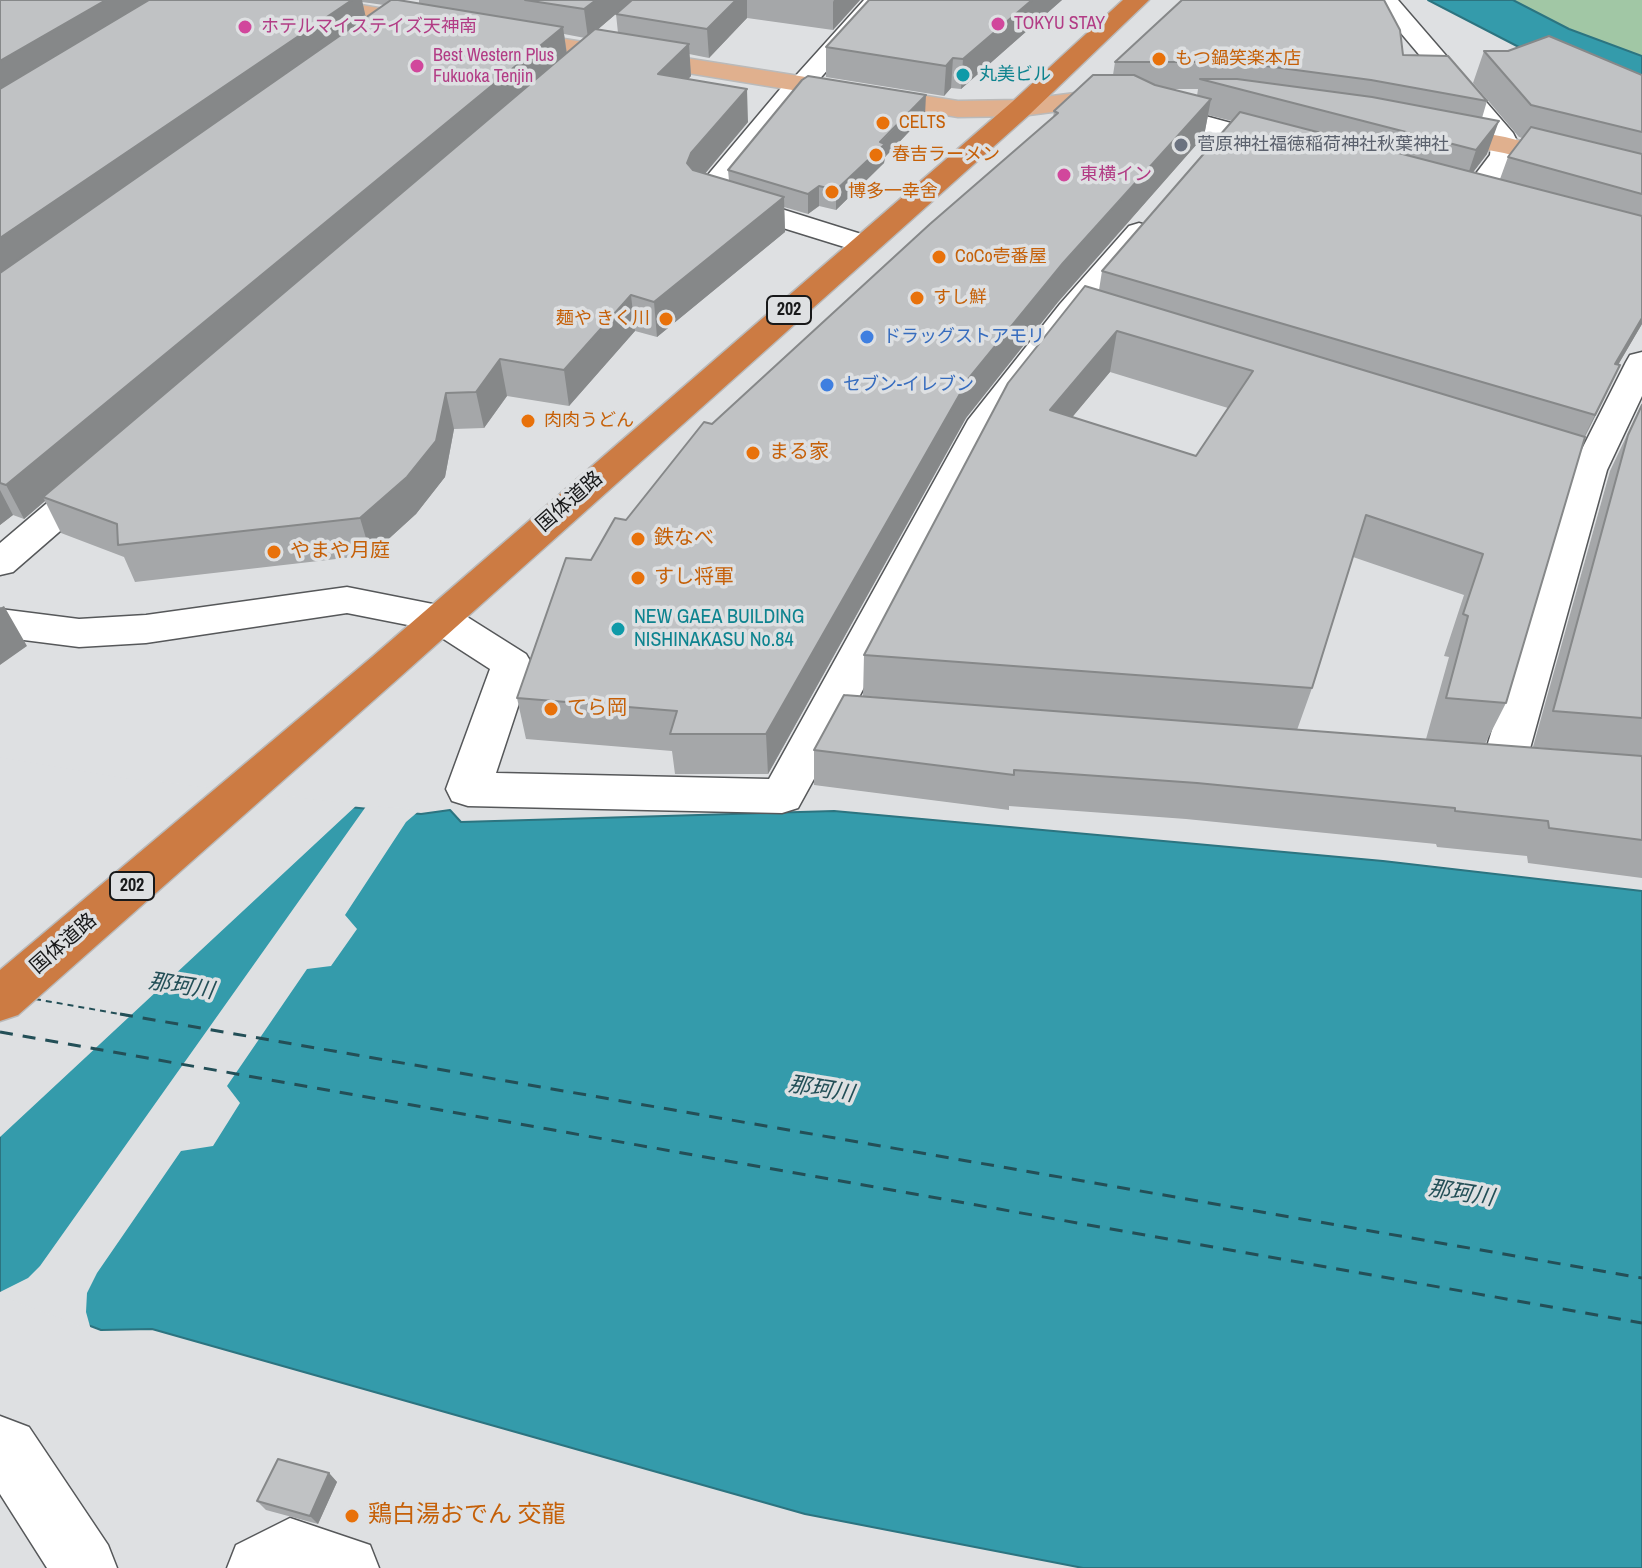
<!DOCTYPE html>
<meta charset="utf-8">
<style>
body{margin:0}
canvas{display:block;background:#dee0e2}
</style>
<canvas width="1642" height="1568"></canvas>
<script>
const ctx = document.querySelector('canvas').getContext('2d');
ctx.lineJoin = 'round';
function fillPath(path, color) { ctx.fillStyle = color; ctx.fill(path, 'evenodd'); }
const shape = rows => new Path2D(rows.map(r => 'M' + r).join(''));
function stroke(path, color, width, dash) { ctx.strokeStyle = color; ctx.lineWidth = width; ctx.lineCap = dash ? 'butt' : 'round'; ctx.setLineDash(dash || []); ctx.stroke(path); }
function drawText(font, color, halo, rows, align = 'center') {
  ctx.font = font + ' "Archivo Narrow","Noto Sans JP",sans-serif'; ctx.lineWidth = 7; ctx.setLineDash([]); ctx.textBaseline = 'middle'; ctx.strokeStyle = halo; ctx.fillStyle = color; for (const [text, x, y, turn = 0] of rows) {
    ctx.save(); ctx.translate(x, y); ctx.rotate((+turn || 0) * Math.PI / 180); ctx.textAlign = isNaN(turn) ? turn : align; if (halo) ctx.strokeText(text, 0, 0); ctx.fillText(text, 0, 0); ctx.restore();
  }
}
const green = shape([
 [1513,0,1642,0,1642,56,1569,29]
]);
const water = shape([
 [1428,0,1513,0,1569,29,1642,56,1642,98,1542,59,1428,0],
 [0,761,125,782,359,808,421,814,450,810,461,822,834,811,1383,861,1642,891,1642,1568,1083,1568,805,1514,152,1329,101,1330,0,1292,0,761]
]);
const pier = shape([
 [0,757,126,778,358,804,0,1137],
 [367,805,420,810,406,822,345,915,357,929,331,966,307,969,227,1086,240,1103,213,1146,181,1151,97,1273,87,1293,86,1312,91,1330,0,1296,0,1292,28,1278,40,1266]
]);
const ferryFar1 = shape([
 [35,999,131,1016]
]);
const ferry = shape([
 [120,1014,1642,1278],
 [0,1032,1642,1323]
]);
const minor = shape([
 [864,0,889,0,809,91,799,98,724,191,874,238,879,244,874,250,864,253,854,250,696,201,692,195,696,189,781,88,791,81,864,0],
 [1373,0,1398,0,1513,133,1519,145,1518,156,1483,202,1473,205,1463,202,1459,196,1490,155,1491,145,1487,135,1373,0],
 [1150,101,1290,139,1294,145,1290,151,1280,153,1141,115,1137,109,1141,103,1150,101],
 [1139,223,1149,226,1154,232,1001,422,858,699,909,706,915,717,909,728,894,732,842,728,798,808,782,813,468,806,452,801,446,789,490,669,428,629,347,613,146,643,79,647,0,637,0,609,79,619,146,615,347,587,453,608,526,654,532,664,496,773,769,779,968,420,1060,304,1129,226,1139,223],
 [1642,352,1642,396,1607,470,1526,763,1519,774,1504,779,1489,774,1482,763,1569,476,1507,456,1501,449,1507,442,1519,438,1579,455,1626,362,1630,355,1642,352],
 [99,467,112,470,117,478,112,486,13,572,0,575,0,543,86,470,99,467],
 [0,1416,29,1427,108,1545,117,1568,47,1568,0,1494,0,1416],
 [290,1518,370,1545,379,1568,227,1568,236,1545,290,1518]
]);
const major = shape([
 [279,0,332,0,431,17,439,19,443,24,439,29,431,31,291,7,283,5,279,0],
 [507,30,958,101,1021,100,1083,92,1124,91,1133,94,1137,99,1133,104,1124,107,1083,108,1021,116,958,117,498,42,495,37,498,32,507,30],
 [1434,124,1505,137,1642,172,1642,188,1504,153,1425,138,1421,132,1425,126,1434,124]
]);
const highway = shape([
 [1123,0,1149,0,1030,114,400,677,18,1015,0,1021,0,970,372,657,1012,102,1123,0]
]);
const wall = shape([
 [0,0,399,0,419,4,419,0,860,0,833,30,747,18,709,58,689,54,691,76,688,79,748,122,705,173,729,181,728,170,925,115,885,157,884,163,836,210,819,206,808,214,784,207,785,232,657,337,635,331,569,406,507,396,484,428,454,429,445,477,416,514,371,555,135,582,124,557,61,533,45,501,24,519,13,515,0,525],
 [362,2,384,5,366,18],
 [616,14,618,33,598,29],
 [564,34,585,38,567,53],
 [869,0,1062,0,961,89,951,88,944,96,826,77,826,47],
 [1484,51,1642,75,1642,324,1618,365,1620,365,1585,437,1506,703,1485,744,1426,739,1449,657,1444,656,1464,595,1353,557,1312,688,1297,730,863,696,864,655,1099,290,1102,271,1232,121,1208,115,1204,136,1058,302,966,418,768,774,675,774,672,751,526,739,517,698,591,560,626,520,712,424,1053,118,1054,111,1113,75,1115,62,1403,55,1487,101,1482,118,1487,154,1473,172,1500,179,1508,157,1522,138,1519,137,1473,83],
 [1169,89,1198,89,1197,96],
 [1110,372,1228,408,1196,456,1072,417],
 [1642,403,1642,756,1533,747,1610,471],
 [814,750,1642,756,1642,878,1528,863,1527,856,1437,847,1436,844,1186,819,1009,806,1009,810,814,785],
 [329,1473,337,1482,318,1524,266,1510,257,1501]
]);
const shadedWall = shape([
 [106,0,164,0,0,98,0,61],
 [352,0,362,0,367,23,0,280,0,238],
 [596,0,632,0,588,38,584,9],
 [736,0,747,0,747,18,709,58,707,29],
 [834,0,860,0,833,30,833,2],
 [1032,0,1062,0,961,89,963,59],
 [563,27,567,56,43,497,45,501,24,519,6,485],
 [689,44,691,76,661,107,658,74],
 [953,58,951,88,944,96,946,66],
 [747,89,748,122,694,187,687,163,691,153],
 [926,95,925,115,885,157,884,163,836,210,836,190],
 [1211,99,1204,136,1058,302,966,418,768,774,766,734,969,378,1063,263],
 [1499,121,1487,154,1465,183,1476,150],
 [819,186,819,206,808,214,808,194],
 [784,197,785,232,657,337,654,302],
 [631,295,635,331,569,406,564,370],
 [1642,318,1642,324,1598,399,1615,364],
 [1117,331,1110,372,1044,451,1050,410],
 [500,359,507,396,484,428,476,392],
 [1620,365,1603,401,1577,451],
 [446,393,454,429,445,477,416,514,371,555,360,518],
 [0,490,13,515,0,525],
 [4,606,27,646,0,665,0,608],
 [329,1473,337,1482,318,1524,310,1516]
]);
const building = shape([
 [0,0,106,0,0,61,0,0],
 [149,0,352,0,0,238,0,89,149,0],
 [391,0,398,0,563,27,6,485,0,483,0,273,391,0],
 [525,0,596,0,584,9,525,0],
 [632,0,736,0,707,29,616,14,632,0],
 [869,0,1032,0,963,59,953,58,946,66,826,47,869,0],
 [1182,0,1384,0,1400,30,1403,55,1448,56,1487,101,1371,80,1236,62,1115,62,1182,0],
 [595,29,689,44,658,74,747,89,691,153,687,163,693,170,784,197,654,302,631,295,564,370,500,359,476,392,446,393,436,441,407,477,360,518,118,545,117,524,43,497,595,29],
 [1549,36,1642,75,1642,132,1531,105,1484,51,1508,51,1549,36],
 [1093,75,1134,75,1155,85,1211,99,1063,263,969,378,766,734,670,734,677,711,517,698,566,558,591,560,615,518,626,520,704,422,712,424,930,224,1058,113,1054,111,1093,75],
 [808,76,926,95,880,142,885,144,836,190,819,186,808,194,728,170,802,80,808,76],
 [1200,79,1237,79,1372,97,1499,121,1476,150,1200,79],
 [1240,112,1642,216,1642,318,1615,364,1620,365,1595,415,1102,271,1240,112],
 [1531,127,1642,154,1642,194,1508,157,1531,127],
 [1085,286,1585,437,1506,703,1446,698,1468,616,1463,614,1483,554,1366,515,1312,688,864,655,1008,383,1085,286],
 [1117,331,1253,371,1196,456,1050,410,1117,331],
 [1642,405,1642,718,1553,711,1628,435,1642,405],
 [844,695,1642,756,1642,840,1549,828,1548,821,1455,811,1455,808,1197,783,1014,770,1014,775,814,750,844,695],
 [278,1459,329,1473,310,1516,257,1501,278,1459]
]);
const markers = [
 [998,24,8,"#d1479c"],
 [245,27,8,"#d1479c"],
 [1159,59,8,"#e8710a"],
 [417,66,8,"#d1479c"],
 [963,75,8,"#0f9aa8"],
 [883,123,8,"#e8710a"],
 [1181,145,8,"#6b7280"],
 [876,155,8,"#e8710a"],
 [1064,175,8,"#d1479c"],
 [832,192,8,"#e8710a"],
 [939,257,8,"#e8710a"],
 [917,298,8,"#e8710a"],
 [666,319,8,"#e8710a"],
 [867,337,8,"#3f7fe0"],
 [827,385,8,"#3f7fe0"],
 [528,421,8,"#e8710a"],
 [753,453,8,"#e8710a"],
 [638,539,8,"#e8710a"],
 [274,552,8,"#e8710a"],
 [638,578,8,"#e8710a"],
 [618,629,8,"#0f9aa8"],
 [551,709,8,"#e8710a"],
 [352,1516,8,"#e8710a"]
];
const farHotelnames = [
 ["TOKYU STAY",1014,24],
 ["ホテルマイステイズ天神南",261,27],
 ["Best Western Plus",433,56],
 ["Fukuoka Tenjin",433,77],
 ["東横イン",1080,175]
];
const farFoodnames = [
 ["もつ鍋笑楽本店",1175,59],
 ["CELTS",899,123],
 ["春吉ラーメン",892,155],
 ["博多一幸舍",848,192],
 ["CoCo壱番屋",955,257],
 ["すし鮮",933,298],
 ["麺や きく川",650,319,"right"],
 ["肉肉うどん",544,421]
];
const farCulturenames = [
 ["丸美ビル",979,75]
];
const farWorshipnames = [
 ["菅原神社福徳稲荷神社秋葉神社",1197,145]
];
const shields = [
 [789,310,44],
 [132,886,44]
];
const shieldNames = [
 ["202",789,310],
 ["202",132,886]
];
const farShopnames = [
 ["ドラッグストアモリ",883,337],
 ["セブン-イレブン",843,385]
];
const foodNames = [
 ["まる家",769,453],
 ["鉄なべ",654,539],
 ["やまや月庭",290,552],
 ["すし将軍",654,578],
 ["てら岡",567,709]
];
const streetNames = [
 ["国体道路",570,502,-41],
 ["国体道路",64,944,-41]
];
const cultureNames = [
 ["NEW GAEA BUILDING",634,618],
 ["NISHINAKASU No.84",634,641]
];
const waterNames = [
 ["那珂川",181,987,9],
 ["那珂川",821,1090,9],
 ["那珂川",1461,1194,9]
];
const nearFoodnames = [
 ["鶏白湯おでん 交龍",368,1516]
];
fillPath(green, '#a1c7a5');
fillPath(water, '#349bab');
stroke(water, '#2c7480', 2);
fillPath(pier, '#dee0e2');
stroke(ferryFar1, '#234f57', 2, [6, 5]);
stroke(ferry, '#234f57', 3, [13, 10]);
stroke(minor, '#56585a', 3);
stroke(major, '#bababa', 3);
stroke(highway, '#bababa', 3);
fillPath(minor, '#fff');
fillPath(major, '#e0b08e');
fillPath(highway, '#cc7b43');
fillPath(wall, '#a5a7a9');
fillPath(shadedWall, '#868889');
fillPath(building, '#c0c2c4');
stroke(building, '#868889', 2);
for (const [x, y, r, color] of markers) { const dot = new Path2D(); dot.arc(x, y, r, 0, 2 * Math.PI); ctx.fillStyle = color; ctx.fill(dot); stroke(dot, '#dee0e2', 3); }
drawText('18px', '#b23c85', '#dee0e2', farHotelnames, 'left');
drawText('18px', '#c56008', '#dee0e2', farFoodnames, 'left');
drawText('18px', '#0d838f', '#dee0e2', farCulturenames, 'left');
drawText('18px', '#5b616d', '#dee0e2', farWorshipnames, 'left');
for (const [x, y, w] of shields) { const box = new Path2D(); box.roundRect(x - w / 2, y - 14, w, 28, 6); ctx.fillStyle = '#dee0e2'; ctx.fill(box); stroke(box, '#18191a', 2); }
drawText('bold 18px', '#18191a', null, shieldNames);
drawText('18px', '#366cbe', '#dee0e2', farShopnames, 'left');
drawText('20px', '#c56008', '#dee0e2', foodNames, 'left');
drawText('20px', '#18191a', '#dee0e2', streetNames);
drawText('20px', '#0d838f', '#dee0e2', cultureNames, 'left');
drawText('italic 22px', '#234f57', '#dee0e2', waterNames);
drawText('24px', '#c56008', '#dee0e2', nearFoodnames, 'left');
</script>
